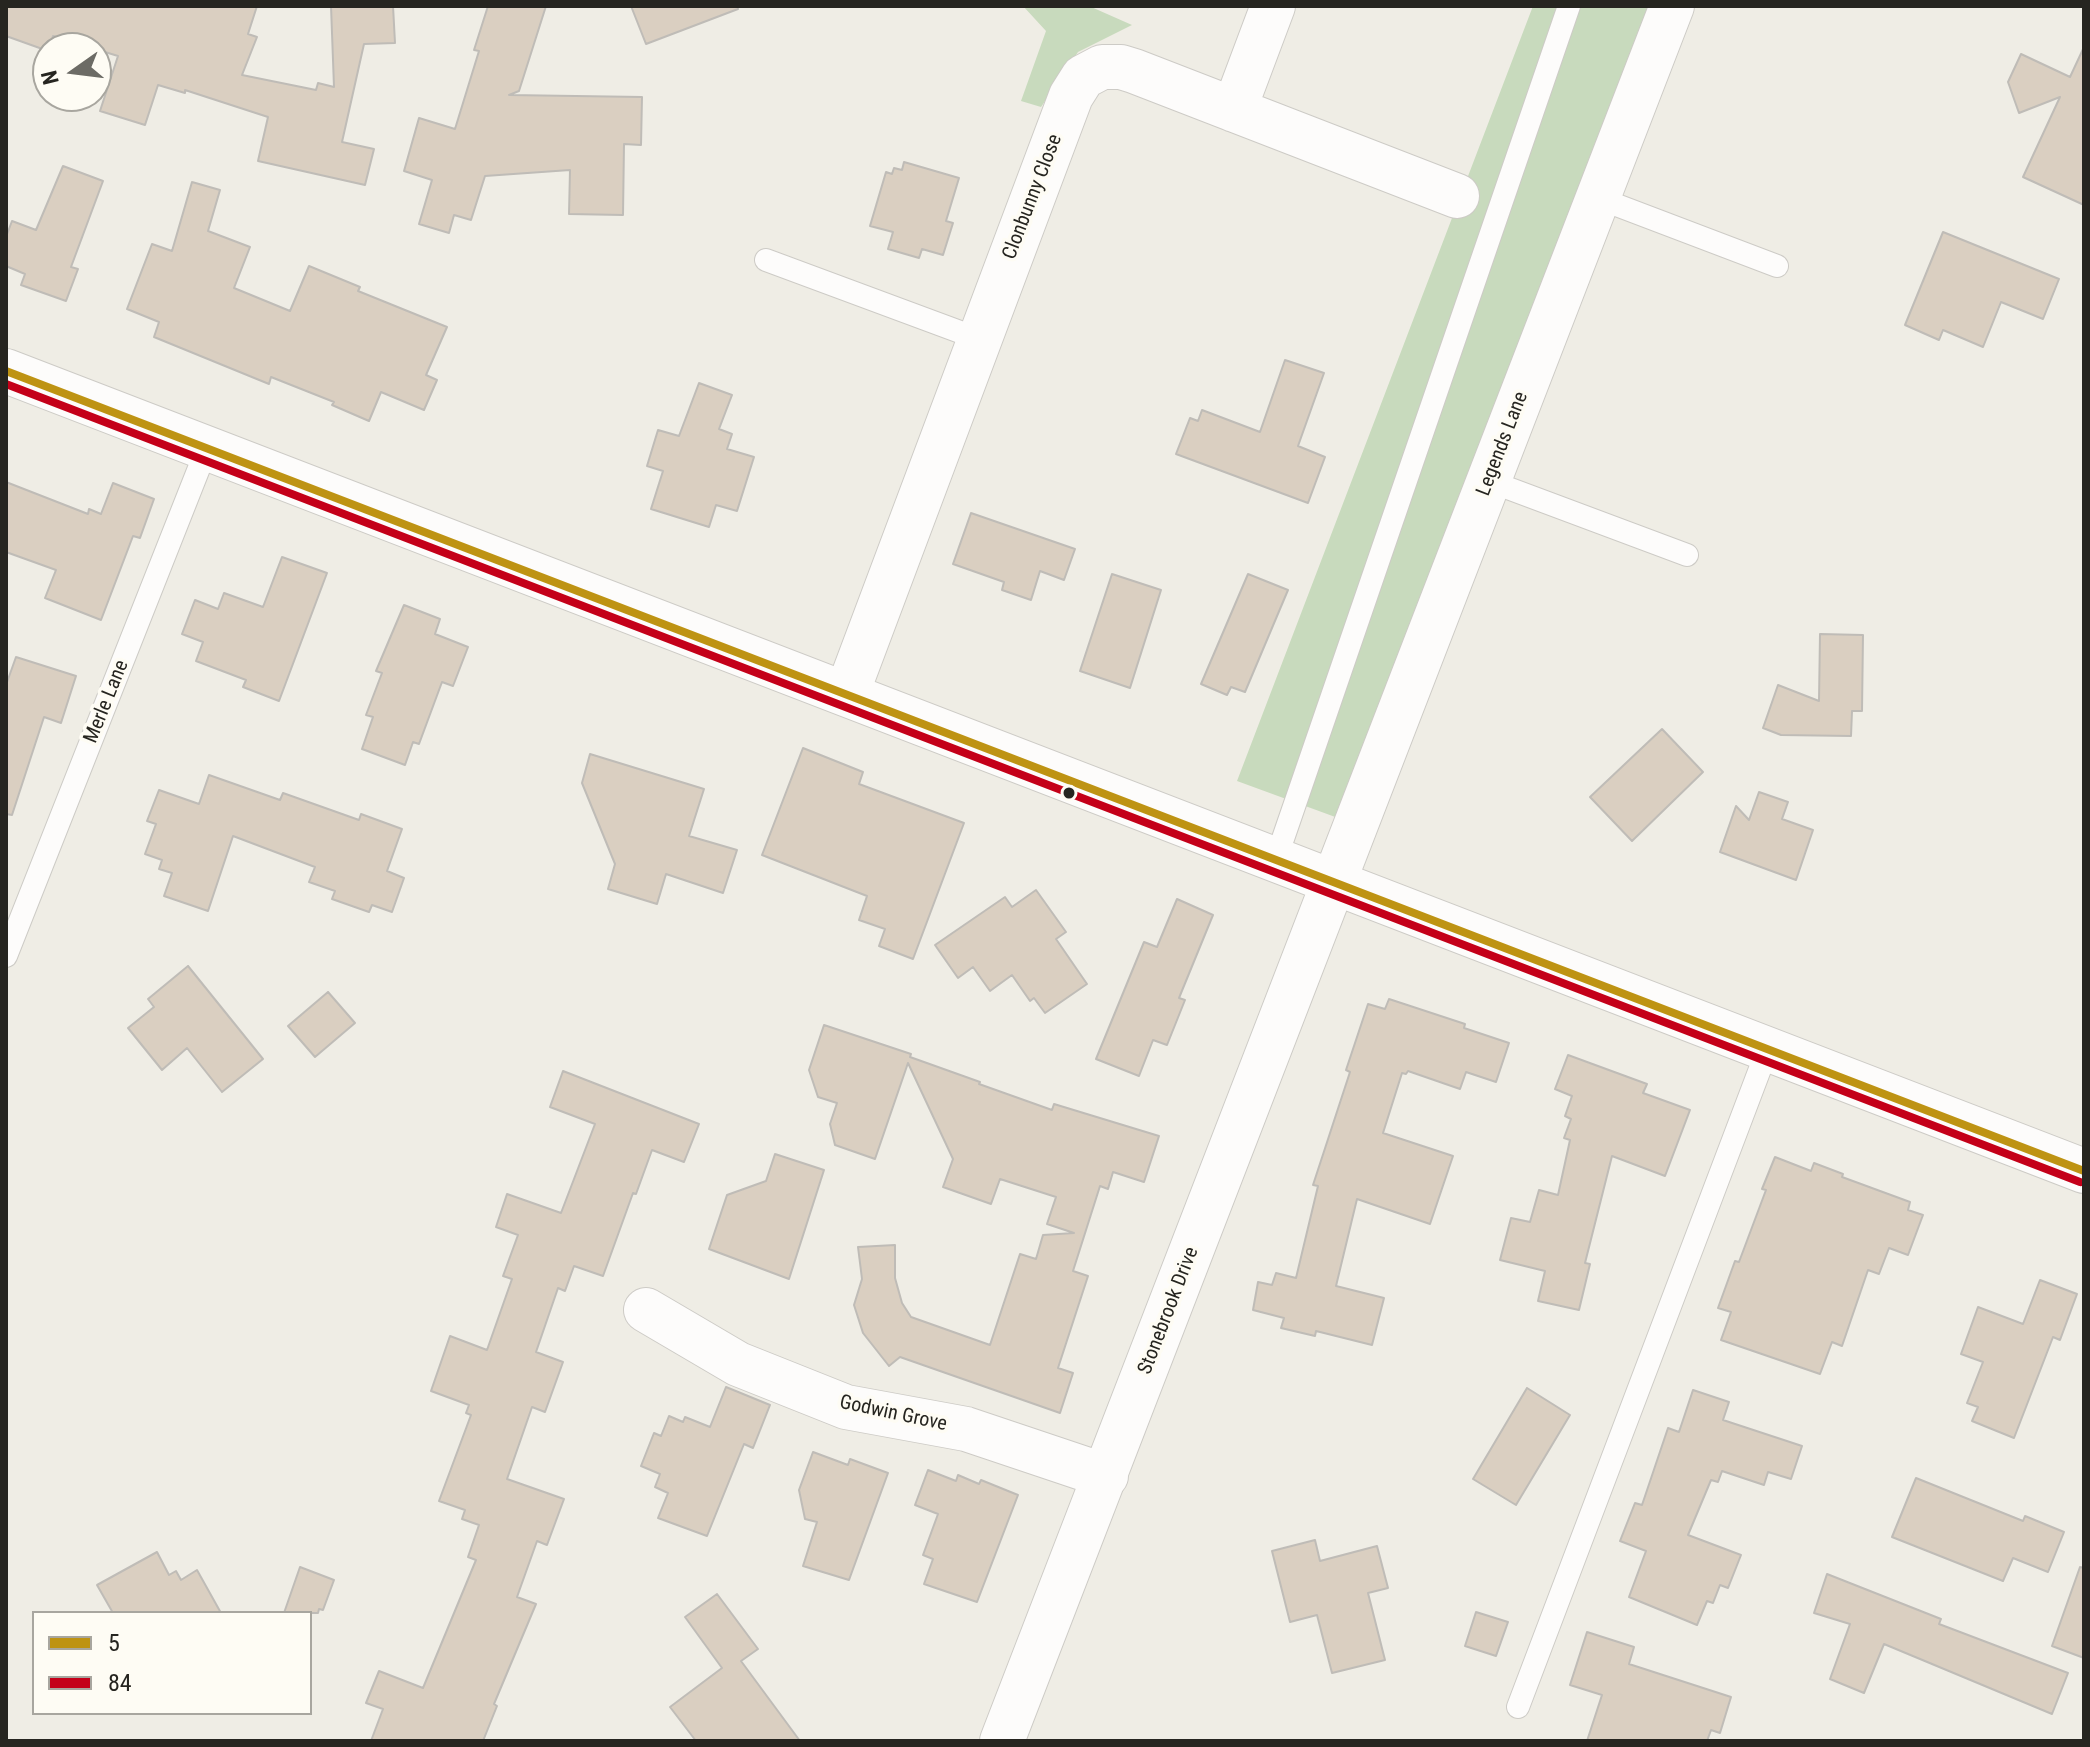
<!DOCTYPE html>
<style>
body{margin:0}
#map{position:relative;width:2090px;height:1747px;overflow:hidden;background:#efede5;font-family:"Roboto Condensed",sans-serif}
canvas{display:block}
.frame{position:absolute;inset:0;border:8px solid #262520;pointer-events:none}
.legend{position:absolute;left:32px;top:1611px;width:280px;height:104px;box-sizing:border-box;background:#fefcf4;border:2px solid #a8a69f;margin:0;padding:10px 14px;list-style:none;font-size:24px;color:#262520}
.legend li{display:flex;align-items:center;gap:16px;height:40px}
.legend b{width:40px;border:2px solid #a8a69f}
.north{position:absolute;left:32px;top:32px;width:80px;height:80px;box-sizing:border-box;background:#fefcf4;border:2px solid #a8a69f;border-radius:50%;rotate:256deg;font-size:22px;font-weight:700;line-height:32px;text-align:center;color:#262520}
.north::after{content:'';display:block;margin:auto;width:28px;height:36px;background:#6c6b65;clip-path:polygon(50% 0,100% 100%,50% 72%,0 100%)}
</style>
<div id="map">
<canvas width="2090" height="1747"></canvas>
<div class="frame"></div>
<ul class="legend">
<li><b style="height:10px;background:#be9313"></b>5</li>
<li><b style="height:10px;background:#c40019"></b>84</li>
</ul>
<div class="north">N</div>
</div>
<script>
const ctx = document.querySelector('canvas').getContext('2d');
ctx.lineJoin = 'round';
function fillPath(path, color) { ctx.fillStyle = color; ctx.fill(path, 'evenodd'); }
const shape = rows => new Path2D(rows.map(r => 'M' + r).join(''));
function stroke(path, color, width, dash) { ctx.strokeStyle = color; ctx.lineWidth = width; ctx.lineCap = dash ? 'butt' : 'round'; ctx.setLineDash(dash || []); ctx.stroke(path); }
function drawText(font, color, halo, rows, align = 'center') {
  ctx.font = font + ' "Roboto Condensed",sans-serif'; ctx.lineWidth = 7; ctx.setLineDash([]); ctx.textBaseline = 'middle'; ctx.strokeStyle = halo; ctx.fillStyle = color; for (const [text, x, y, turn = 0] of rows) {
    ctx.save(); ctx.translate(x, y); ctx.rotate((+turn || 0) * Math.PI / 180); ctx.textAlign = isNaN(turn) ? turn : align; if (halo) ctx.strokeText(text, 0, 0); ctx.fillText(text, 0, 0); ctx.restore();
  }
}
const green = shape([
 [1023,6,1089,6,1132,25,1078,52,1041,107,1021,101,1046,31],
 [1533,6,1658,6,1338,818,1237,781]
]);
const building = shape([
 [6,6,257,6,248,34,257,37,242,75,316,90,318,83,334,87,331,6,393,6,395,43,364,44,342,142,374,149,365,185,258,161,268,117,185,90,185,93,158,85,145,125,100,111,118,56,53,36,48,51,6,36,6,6],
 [488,6,546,6,519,91,509,95,642,97,641,145,624,144,623,215,569,214,570,170,485,176,471,220,454,215,449,233,419,224,432,180,404,171,419,118,455,129,479,51,474,50,488,6],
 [631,6,737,6,738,9,646,44,631,6],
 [2084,47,2084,205,2023,177,2060,97,2019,113,2008,82,2021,54,2070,77,2084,47],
 [904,162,959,178,946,221,953,223,943,255,922,249,919,258,888,249,893,232,870,226,886,172,892,174,894,168,902,170,904,162],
 [63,166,103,181,71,267,78,269,66,301,21,285,25,274,6,266,6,237,12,221,36,230,63,166],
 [192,182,220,190,208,231,250,247,234,288,290,311,309,266,360,287,358,291,447,327,426,375,437,380,424,410,381,392,369,421,332,405,334,402,271,377,269,384,154,337,159,322,127,309,152,244,172,251,192,182],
 [1943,232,2059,279,2043,319,2001,302,1983,347,1943,330,1939,340,1905,325,1943,232],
 [1285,360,1324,373,1298,446,1325,457,1308,503,1176,454,1190,418,1198,421,1202,410,1260,432,1285,360],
 [699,383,732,395,719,429,732,434,727,449,754,457,737,511,716,505,709,527,651,509,663,471,647,466,658,430,679,436,699,383],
 [6,482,88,514,89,509,101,514,113,483,154,499,140,538,133,536,101,620,45,598,56,570,6,552,6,482],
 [971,513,1075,549,1064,580,1040,571,1031,600,1002,590,1004,582,953,564,971,513],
 [282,557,327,573,279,701,243,687,246,680,196,661,203,642,182,634,195,600,218,609,224,593,263,607,282,557],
 [1112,574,1161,590,1130,688,1080,671,1112,574],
 [1248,574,1288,590,1245,692,1231,687,1227,695,1201,684,1248,574],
 [404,605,440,619,435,634,468,647,453,686,442,682,419,744,413,742,405,765,362,749,373,717,366,715,382,673,376,671,404,605],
 [1820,634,1863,635,1862,711,1852,711,1851,736,1781,735,1763,728,1778,685,1819,701,1820,634],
 [16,657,76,676,61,723,44,717,12,815,6,814,6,685,16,657],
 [1662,729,1703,772,1632,841,1590,797,1662,729],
 [803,748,863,772,859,784,964,823,913,959,879,946,885,929,859,920,867,896,762,855,803,748],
 [590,754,704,789,689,836,737,850,723,893,666,874,657,904,608,889,615,864,582,783,590,754],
 [209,775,280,800,283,793,359,820,361,814,402,829,387,871,404,878,392,912,372,905,369,912,332,899,335,891,309,882,315,867,233,836,208,911,164,896,172,873,159,869,162,860,145,854,156,824,147,821,159,790,199,804,209,775],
 [1759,792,1788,802,1782,819,1813,830,1796,880,1720,852,1736,806,1749,820,1759,792],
 [1036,890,1066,932,1056,939,1087,984,1045,1013,1034,998,1030,1001,1012,975,990,991,973,967,958,978,935,945,1005,897,1012,907,1036,890],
 [1177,899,1213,915,1179,998,1185,1000,1167,1045,1153,1040,1139,1076,1096,1059,1144,942,1157,947,1177,899],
 [188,966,263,1059,222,1092,187,1048,162,1070,128,1028,154,1007,148,999,188,966],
 [328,992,355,1023,315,1057,288,1026,328,992],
 [1389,999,1465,1024,1464,1028,1509,1043,1496,1082,1466,1072,1460,1089,1408,1071,1406,1074,1402,1073,1383,1133,1453,1156,1430,1224,1357,1199,1336,1286,1384,1298,1372,1345,1316,1331,1315,1336,1281,1328,1284,1318,1253,1310,1258,1282,1272,1285,1276,1273,1296,1278,1318,1186,1313,1185,1350,1072,1346,1070,1368,1004,1385,1009,1389,999],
 [824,1025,911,1054,910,1057,980,1082,979,1084,1052,1110,1054,1104,1159,1136,1144,1182,1113,1172,1108,1189,1100,1186,1073,1271,1088,1276,1058,1368,1073,1373,1060,1413,900,1357,889,1366,863,1333,854,1305,862,1279,858,1247,895,1245,895,1278,902,1303,911,1317,990,1345,1020,1254,1036,1259,1043,1235,1074,1233,1047,1224,1056,1197,1000,1179,991,1204,943,1187,953,1159,908,1063,875,1159,835,1145,830,1124,837,1103,818,1097,809,1070,824,1025],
 [1568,1055,1647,1084,1643,1093,1690,1110,1665,1176,1612,1156,1585,1263,1590,1264,1579,1310,1538,1301,1545,1271,1500,1260,1511,1218,1530,1222,1539,1190,1558,1195,1570,1140,1564,1138,1571,1119,1565,1116,1572,1096,1555,1089,1568,1055],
 [563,1071,699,1124,684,1162,652,1150,636,1194,633,1193,603,1276,574,1266,565,1291,558,1288,536,1352,563,1362,545,1412,532,1407,507,1479,564,1499,547,1545,537,1541,517,1597,536,1604,494,1704,497,1706,483,1741,371,1741,383,1709,366,1703,379,1671,423,1688,476,1560,468,1557,479,1525,462,1519,465,1510,439,1501,471,1415,466,1413,469,1405,431,1391,450,1336,487,1350,512,1279,503,1276,518,1235,496,1227,507,1194,561,1213,595,1124,550,1107,563,1071],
 [775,1154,824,1170,789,1279,709,1249,727,1195,766,1181,775,1154],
 [1775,1157,1811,1171,1814,1163,1843,1174,1842,1177,1910,1202,1908,1210,1923,1215,1908,1255,1889,1248,1879,1274,1868,1270,1842,1346,1832,1342,1820,1374,1721,1340,1731,1312,1718,1308,1735,1261,1739,1262,1766,1190,1762,1189,1775,1157],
 [2040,1280,2077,1294,2060,1340,2053,1337,2014,1438,1972,1421,1978,1407,1967,1403,1983,1362,1961,1354,1978,1307,2023,1324,2040,1280],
 [726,1387,770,1405,753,1448,744,1444,707,1536,658,1518,668,1493,655,1487,660,1474,641,1466,654,1433,661,1436,669,1416,683,1422,685,1417,710,1427,726,1387],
 [1527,1388,1570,1415,1516,1505,1473,1479,1527,1388],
 [1693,1390,1729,1402,1723,1420,1802,1446,1791,1479,1768,1472,1764,1485,1722,1471,1718,1482,1711,1480,1688,1535,1741,1555,1728,1588,1720,1585,1713,1603,1707,1601,1697,1625,1629,1597,1646,1551,1620,1541,1635,1503,1642,1505,1668,1428,1679,1432,1693,1390],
 [813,1452,848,1465,850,1459,888,1473,849,1580,803,1566,817,1522,805,1519,799,1490,813,1452],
 [928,1470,956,1481,958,1475,979,1484,981,1480,1018,1495,977,1602,924,1584,933,1559,923,1555,938,1514,915,1505,928,1470],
 [1916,1478,2023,1521,2025,1516,2064,1532,2048,1572,2013,1558,2003,1581,1892,1537,1916,1478],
 [1315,1540,1320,1561,1377,1546,1388,1588,1368,1593,1385,1660,1332,1673,1317,1615,1290,1622,1272,1551,1315,1540],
 [157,1552,169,1575,176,1571,181,1580,197,1570,221,1613,113,1613,97,1585,157,1552],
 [300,1567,334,1580,323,1610,319,1609,318,1613,284,1613,300,1567],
 [2080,1567,2084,1568,2084,1658,2052,1646,2080,1567],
 [1827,1574,1941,1619,1939,1624,2068,1673,2052,1714,1884,1644,1864,1693,1830,1679,1850,1624,1814,1613,1827,1574],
 [717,1594,758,1649,741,1661,800,1741,696,1741,670,1707,722,1668,685,1617,717,1594],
 [1476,1612,1508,1622,1496,1656,1465,1646,1476,1612],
 [1587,1632,1634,1647,1629,1664,1731,1697,1720,1733,1711,1730,1707,1741,1587,1741,1602,1695,1570,1685,1587,1632]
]);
const service = shape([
 [1598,198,1777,266],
 [766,260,979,339],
 [1489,481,1687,555],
 [1276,859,1569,6],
 [6,956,207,448],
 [1518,1707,1768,1048]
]);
const minor = shape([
 [1234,110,1273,6],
 [847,693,1071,96,1083,77,1102,67,1121,67,1134,71,1457,196],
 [646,1310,738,1364,846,1407,966,1429,1106,1476],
 [1002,1741,1672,6]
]);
const tertiary = shape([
 [6,371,2084,1171]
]);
const bus1 = shape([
 [6,371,2084,1171]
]);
const bus2 = shape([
 [6,384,2080,1182]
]);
const markers = [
 [1069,793,7,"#262520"]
];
const streetNames = [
 ["Clonbunny Close",1033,197,-69],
 ["Legends Lane",1503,444,-69],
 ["Merle Lane",107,702,-68],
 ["Stonebrook Drive",1169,1311,-69],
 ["Godwin Grove",893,1414,12]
];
fillPath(green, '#c8dabd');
fillPath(building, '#dacfc1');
stroke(building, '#bfbcb7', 2);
stroke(service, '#cdcbc6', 24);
stroke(minor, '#cdcbc6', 46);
stroke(tertiary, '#cdcbc6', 46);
stroke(service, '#fdfcfb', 22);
stroke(minor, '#fdfcfb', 44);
stroke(tertiary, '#fdfcfb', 44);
stroke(bus1, '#be9313', 8);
stroke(bus2, '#c40019', 8);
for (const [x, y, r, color] of markers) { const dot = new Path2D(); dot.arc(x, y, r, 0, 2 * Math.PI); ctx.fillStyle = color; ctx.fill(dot); stroke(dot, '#fefcf4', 3); }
drawText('20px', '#262520', '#fefcf4', streetNames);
</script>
